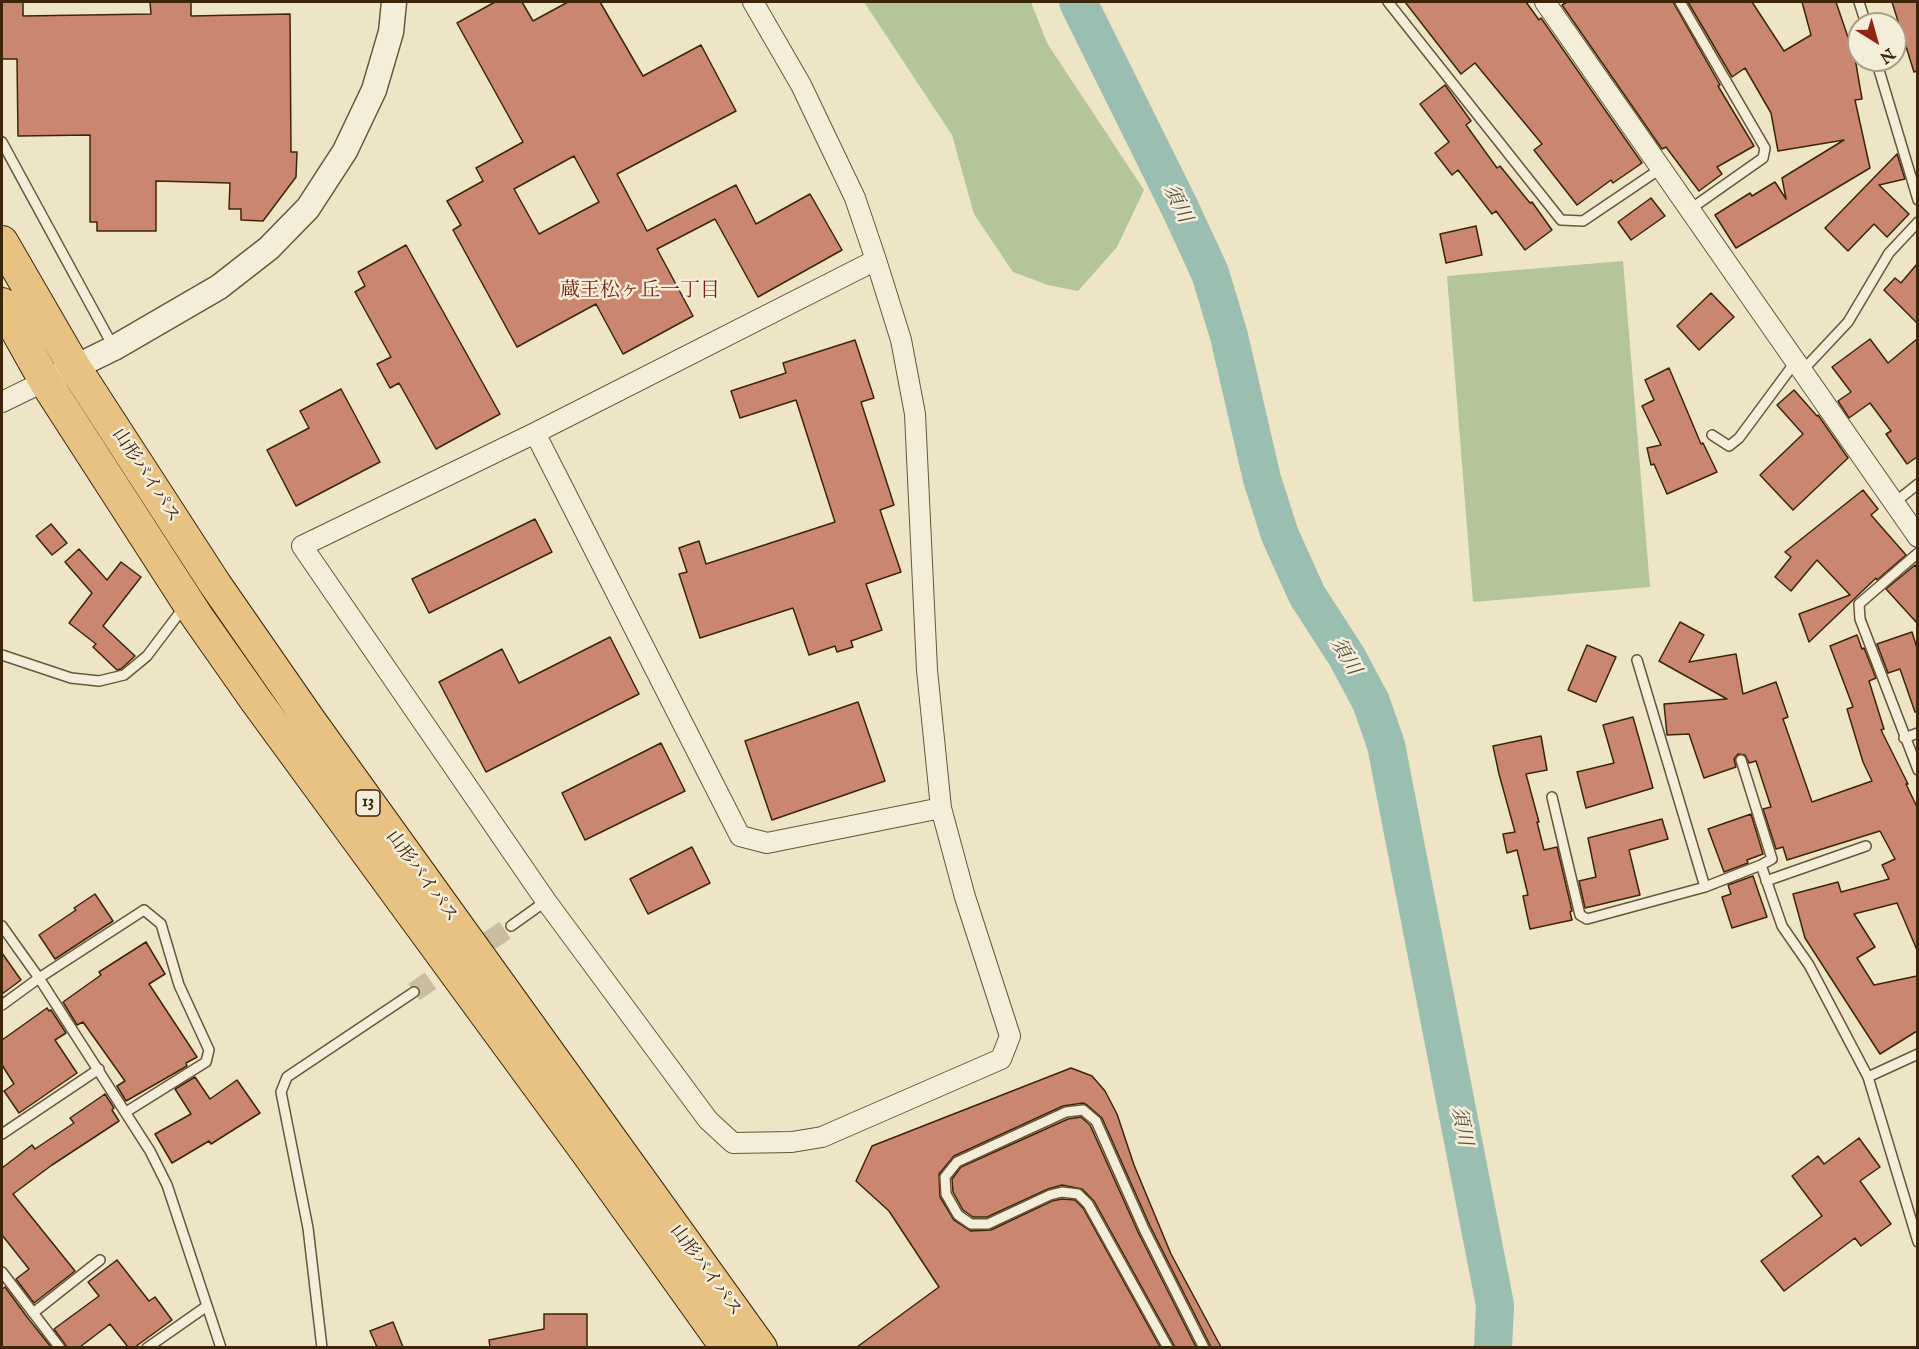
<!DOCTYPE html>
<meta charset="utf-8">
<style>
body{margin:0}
#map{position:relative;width:1919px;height:1349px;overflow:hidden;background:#eee4c6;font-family:"IM FELL English",serif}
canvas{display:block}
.frame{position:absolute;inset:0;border:3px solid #3c2609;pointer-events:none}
.north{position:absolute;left:1847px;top:12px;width:60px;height:60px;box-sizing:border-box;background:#f4edda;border:2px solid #aa9d86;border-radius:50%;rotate:143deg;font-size:16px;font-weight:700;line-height:24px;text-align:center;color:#3c2609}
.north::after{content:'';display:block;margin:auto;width:21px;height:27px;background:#8f2418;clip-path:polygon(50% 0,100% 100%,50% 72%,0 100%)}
</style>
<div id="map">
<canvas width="1919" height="1349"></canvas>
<div class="frame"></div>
<div class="north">N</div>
</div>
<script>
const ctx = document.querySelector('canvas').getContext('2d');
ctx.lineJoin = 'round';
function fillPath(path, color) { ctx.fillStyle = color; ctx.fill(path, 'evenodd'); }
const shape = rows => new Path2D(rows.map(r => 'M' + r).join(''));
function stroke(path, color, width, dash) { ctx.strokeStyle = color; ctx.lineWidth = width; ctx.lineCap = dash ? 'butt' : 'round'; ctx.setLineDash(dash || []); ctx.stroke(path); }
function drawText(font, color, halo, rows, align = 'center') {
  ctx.font = font + ' "IM FELL English","Noto Serif JP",serif'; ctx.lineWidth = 5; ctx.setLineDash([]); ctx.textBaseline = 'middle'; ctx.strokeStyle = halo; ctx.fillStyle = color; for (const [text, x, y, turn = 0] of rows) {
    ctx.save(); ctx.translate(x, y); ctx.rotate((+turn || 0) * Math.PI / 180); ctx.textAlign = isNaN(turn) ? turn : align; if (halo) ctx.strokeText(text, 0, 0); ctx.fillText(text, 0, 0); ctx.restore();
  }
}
const green = shape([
 [864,2,1031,2,1047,43,1144,190,1117,247,1078,291,1048,285,1013,272,974,214,952,135],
 [1623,261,1650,587,1473,602,1447,276]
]);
const river = shape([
 [1078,2,1180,208,1210,273,1229,336,1262,479,1280,535,1307,595,1347,657,1371,702,1386,745,1495,1305,1493,1348]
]);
const building = shape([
 [2,2,23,2,23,16,151,14,150,2,191,2,191,16,290,14,291,152,297,152,296,177,263,221,241,220,241,209,229,209,230,183,156,181,156,231,97,231,97,222,90,222,90,135,18,136,17,59,2,59,2,2],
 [495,2,522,2,533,21,568,2,600,2,643,76,701,45,736,111,617,174,647,231,736,185,756,224,810,194,842,250,758,297,715,219,657,249,693,316,623,354,596,304,517,347,453,230,461,225,447,201,483,181,476,168,523,142,457,23,495,2],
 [574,156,599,202,539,234,514,189,574,156],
 [1405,2,1526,2,1539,20,1541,18,1642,163,1613,183,1611,180,1577,205,1534,150,1542,144,1475,63,1461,74,1405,2],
 [1567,2,1673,2,1720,85,1718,86,1754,146,1717,167,1722,174,1699,191,1666,147,1662,149,1562,5,1567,2],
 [1688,2,1752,2,1784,51,1811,35,1802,2,1836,2,1855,58,1862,99,1855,100,1870,168,1736,248,1715,215,1750,193,1752,196,1775,182,1786,199,1782,178,1844,140,1778,151,1771,113,1745,68,1732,77,1688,2],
 [1892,2,1917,2,1917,71,1914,72,1892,2],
 [1445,85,1471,121,1466,125,1497,168,1500,166,1530,203,1532,202,1552,230,1525,250,1496,211,1492,214,1458,170,1452,175,1435,153,1449,142,1420,104,1445,85],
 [1897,154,1905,179,1879,185,1909,214,1887,237,1874,224,1848,251,1825,228,1897,154],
 [1651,198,1665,216,1631,240,1618,222,1651,198],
 [1476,226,1482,255,1446,263,1440,234,1476,226],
 [406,245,500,414,436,449,399,383,390,388,377,364,391,357,355,292,365,286,358,272,406,245],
 [1917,264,1917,323,1884,290,1895,278,1901,283,1917,264],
 [1711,293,1734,317,1699,350,1677,326,1711,293],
 [1870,339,1888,363,1917,339,1917,457,1907,464,1886,434,1891,431,1870,403,1849,418,1838,401,1851,392,1832,367,1870,339],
 [855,340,874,398,861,402,894,505,880,510,901,572,866,584,882,630,851,641,853,647,837,652,835,646,809,655,793,608,700,638,679,574,687,572,679,548,699,541,706,564,835,522,796,400,740,418,731,391,786,373,783,363,855,340],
 [1669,368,1701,444,1703,443,1717,472,1667,494,1654,464,1651,465,1647,448,1661,445,1642,406,1654,400,1645,380,1669,368],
 [341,389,380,462,296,506,267,450,309,428,300,411,341,389],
 [1794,390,1817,416,1818,415,1848,458,1793,510,1760,475,1803,434,1777,405,1794,390],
 [1863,490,1878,509,1871,515,1906,555,1877,580,1876,578,1809,642,1799,614,1850,595,1817,560,1791,591,1775,577,1791,557,1785,552,1863,490],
 [535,519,552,552,429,613,412,579,535,519],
 [51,524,67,543,52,555,36,536,51,524],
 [79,549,107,580,121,562,141,577,103,626,135,656,121,669,117,670,93,647,96,644,69,623,92,593,65,562,79,549],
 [1915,565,1917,568,1917,623,1886,589,1915,565],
 [1680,622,1704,635,1689,662,1736,654,1743,694,1776,682,1788,717,1783,719,1812,802,1872,781,1863,762,1847,709,1853,707,1830,646,1857,635,1862,649,1864,648,1876,678,1869,681,1884,729,1881,730,1908,784,1906,784,1917,807,1917,950,1897,903,1854,914,1875,947,1857,958,1874,985,1917,976,1917,1031,1880,1054,1805,938,1793,894,1838,882,1841,892,1889,879,1882,865,1895,859,1880,831,1787,860,1783,847,1776,849,1763,809,1771,807,1756,761,1749,763,1745,755,1738,754,1734,759,1736,767,1704,778,1689,734,1667,735,1664,704,1727,699,1659,661,1680,622],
 [1912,632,1917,648,1917,712,1915,712,1900,669,1888,673,1877,644,1912,632],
 [610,637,639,694,486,772,439,682,502,649,519,683,610,637],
 [1587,645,1616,657,1596,702,1568,690,1587,645],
 [858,702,885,781,772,820,745,741,858,702],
 [1633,717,1653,788,1586,808,1577,772,1614,763,1603,725,1633,717],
 [1541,736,1547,770,1526,774,1539,822,1537,822,1544,850,1557,847,1572,911,1570,912,1572,920,1530,929,1523,896,1528,895,1517,850,1507,853,1503,834,1515,832,1499,774,1493,746,1541,736],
 [661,743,685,791,585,840,562,793,661,743],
 [1751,814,1763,854,1747,860,1748,863,1724,872,1708,829,1751,814],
 [1662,819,1668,839,1629,850,1640,895,1585,908,1579,881,1596,877,1588,838,1662,819],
 [692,847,710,883,648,914,630,879,692,847],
 [1753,876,1767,917,1732,928,1722,897,1731,894,1728,885,1753,876],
 [95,894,113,921,55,959,39,935,76,910,74,908,95,894],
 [146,942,165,974,149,984,197,1057,186,1063,187,1066,126,1101,117,1086,125,1081,83,1022,77,1025,63,1002,101,975,99,972,146,942],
 [2,953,21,980,2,994,2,953],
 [47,1008,49,1011,51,1010,66,1033,55,1040,77,1073,19,1113,4,1091,14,1084,2,1065,2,1040,47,1008],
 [1071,1068,1092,1076,1105,1091,1117,1114,1134,1165,1171,1254,1221,1347,1211,1347,1150,1226,1102,1118,1087,1105,1083,1103,1063,1106,954,1156,939,1174,940,1197,954,1220,971,1231,991,1230,1052,1201,1062,1199,1075,1200,1083,1208,1160,1347,857,1347,939,1287,889,1211,856,1181,872,1146,1071,1068],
 [195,1077,210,1099,237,1080,260,1113,211,1144,209,1141,172,1163,155,1134,191,1114,175,1089,195,1077],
 [105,1094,114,1108,112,1110,119,1121,52,1165,13,1194,75,1271,34,1303,16,1279,29,1269,2,1235,2,1168,32,1145,35,1149,74,1123,70,1118,105,1094],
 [1081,1117,1090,1125,1138,1232,1196,1347,1175,1347,1094,1201,1082,1189,1062,1185,1048,1189,987,1217,973,1217,963,1210,953,1192,952,1179,961,1167,1068,1119,1081,1117],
 [1859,1138,1880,1167,1860,1181,1891,1224,1861,1246,1855,1238,1784,1291,1761,1261,1822,1216,1792,1176,1818,1156,1824,1164,1859,1138],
 [117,1260,149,1301,155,1297,172,1320,135,1347,128,1347,110,1324,80,1347,67,1347,54,1329,99,1296,88,1282,117,1260],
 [5,1287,27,1317,51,1347,2,1347,2,1289,5,1287],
 [544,1314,587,1314,587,1347,490,1347,489,1340,544,1329,544,1314],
 [393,1322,403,1347,377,1347,370,1331,393,1322]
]);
const minorTunnel = shape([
 [414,992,511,926]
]);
const service = shape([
 [1388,2,1561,220,1583,221,1660,169],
 [1680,2,1765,148,1763,158,1689,210],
 [1859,2,1866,24],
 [1876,60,1918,200],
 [2,142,114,348],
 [1803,370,1848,322,1889,253,1918,222],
 [1712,435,1729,446,1739,438,1796,361],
 [1894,503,1918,484],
 [1918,553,1859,604,1860,619,1918,770],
 [2,655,71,678,99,681,124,675,147,656,184,607],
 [1637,660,1705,887],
 [1904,738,1918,733],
 [1741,760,1772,859,1761,865],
 [1552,797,1580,915,1587,919,1705,887,1761,865,1782,926,1809,965,1868,1077],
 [1766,881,1866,846],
 [2,926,39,978,150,1151,167,1185,221,1348],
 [511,926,546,901],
 [2,1005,39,978,144,910,161,924,179,985,209,1050,206,1062,126,1112],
 [1918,1054,1868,1077,1918,1242],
 [2,1134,99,1069],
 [2,1272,60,1348],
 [33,1313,100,1260],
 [147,1348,207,1306],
 [322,1348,308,1228,281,1092,287,1077,414,992],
 [1168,1348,1088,1204,1078,1194,1062,1192,1050,1195,988,1224,971,1224,958,1215,946,1194,945,1177,957,1162,1066,1112,1083,1110,1096,1121,1144,1229,1204,1348]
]);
const minor = shape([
 [753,2,801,85,855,198,876,260,901,340,915,414,927,670,941,808,965,897,1010,1036,1001,1059,822,1137,792,1142,733,1143,708,1120,546,901,302,546,535,433,876,260],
 [1545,2,1918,537],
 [2,402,45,381],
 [535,433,740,836,767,843,941,808]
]);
const tertiary = shape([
 [61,374,114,348,219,287,269,248,308,208,345,151,374,90,391,32,394,2]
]);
const trunk = shape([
 [2,242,75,368,215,584,310,721,761,1348],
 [2,304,45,381,198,618,257,702,586,1151,727,1348]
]);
const shields = [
 [368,803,24]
];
const shieldNames = [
 ["13",368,803]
];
const streetNames = [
 ["山形バイパス",145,476,57],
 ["山形バイパス",421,877,54],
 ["山形バイパス",705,1271,54]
];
const waterNames = [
 ["須川",1176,204,64],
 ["須川",1344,657,59],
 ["須川",1460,1126,79]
];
const neighbourhoodNames = [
 ["蔵王松ヶ丘一丁目",640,292]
];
fillPath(green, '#b4c599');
stroke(river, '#9abfb0', 38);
fillPath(building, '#ca866f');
stroke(building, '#3c2609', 1.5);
stroke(minorTunnel, '#cabea0', 20, [20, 10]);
stroke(service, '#685638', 12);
stroke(minor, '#685638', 22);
stroke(tertiary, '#685638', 27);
stroke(trunk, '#3c2609', 34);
stroke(service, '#f4edda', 9);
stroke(minor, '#f4edda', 20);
stroke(tertiary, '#f4edda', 24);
stroke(trunk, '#e7c283', 32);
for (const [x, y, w] of shields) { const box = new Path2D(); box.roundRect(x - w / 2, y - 13, w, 26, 4.5); ctx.fillStyle = '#f4edda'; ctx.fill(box); stroke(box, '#3c2609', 1.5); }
drawText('bold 16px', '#3c2609', null, shieldNames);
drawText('18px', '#3c2609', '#f4edda', streetNames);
drawText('italic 20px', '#58543b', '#f4edda', waterNames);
drawText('20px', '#7a1f14', '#f4edda', neighbourhoodNames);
</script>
